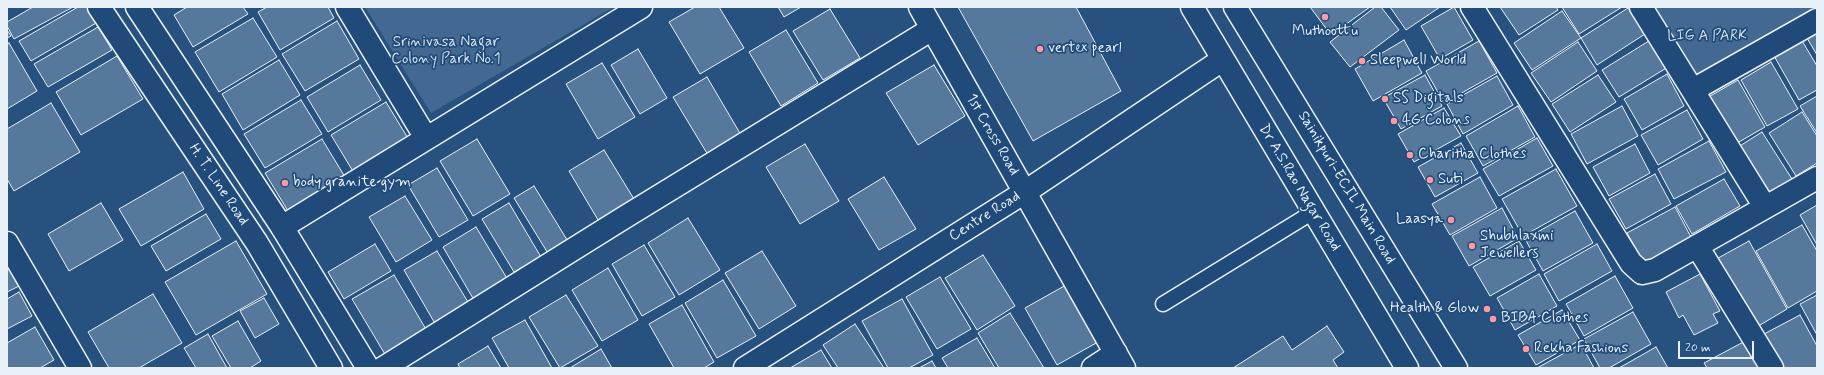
<!DOCTYPE html>
<style>
body{margin:0}
#map{position:relative;width:1824px;height:375px;overflow:hidden;background:#27517f;font-family:Mynerve,sans-serif}
canvas{display:block}
.frame{position:absolute;inset:0;border:8px solid #e8f1f8;pointer-events:none}
.scale{position:absolute;left:1678px;top:341px;width:76px;height:18px;box-sizing:border-box;border:2px solid #e8f1f8;border-top:0;padding-left:5px;font-size:12px;line-height:14px;white-space:nowrap;color:#e8f1f8;-webkit-text-stroke:3px #1f4a7a;paint-order:stroke}
</style>
<div id="map">
<canvas width="1824" height="375"></canvas>
<div class="frame"></div>
<div class="scale">20 m</div>
</div>
<script>
const ctx = document.querySelector('canvas').getContext('2d');
ctx.lineJoin = 'round';
function fillPath(path, color) { ctx.fillStyle = color; ctx.fill(path, 'evenodd'); }
const shape = rows => new Path2D(rows.map(r => 'M' + r).join(''));
function stroke(path, color, width, dash) { ctx.strokeStyle = color; ctx.lineWidth = width; ctx.lineCap = dash ? 'butt' : 'round'; ctx.setLineDash(dash || []); ctx.stroke(path); }
function drawText(font, color, halo, rows, align = 'center') {
  ctx.font = font + ' Mynerve,sans-serif'; ctx.lineWidth = 3.5; ctx.setLineDash([]); ctx.textBaseline = 'middle'; ctx.strokeStyle = halo; ctx.fillStyle = color; for (const [text, x, y, turn = 0] of rows) {
    ctx.save(); ctx.translate(x, y); ctx.rotate((+turn || 0) * Math.PI / 180); ctx.textAlign = isNaN(turn) ? turn : align; if (halo) ctx.strokeText(text, 0, 0); ctx.fillText(text, 0, 0); ctx.restore();
  }
}
const green = shape([
 [365,7,611,7,612,8,431,113],
 [1652,7,1817,7,1817,9,1695,78]
]);
const building = shape([
 [33,7,73,7,14,39,7,26,7,22,33,7],
 [78,7,89,7,98,22,31,61,19,41,78,7],
 [187,7,243,7,248,14,193,47,174,15,187,7],
 [267,7,328,7,334,18,280,50,258,12,267,7],
 [695,7,719,7,744,48,700,74,669,22,695,7],
 [778,7,801,7,784,17,778,7],
 [958,7,1076,7,1121,91,1033,141,958,7],
 [1310,7,1370,7,1331,35,1310,7],
 [1375,7,1381,7,1399,30,1350,67,1330,42,1375,7],
 [1390,7,1440,7,1406,30,1390,7],
 [1454,7,1473,40,1440,59,1421,26,1454,7],
 [1500,7,1556,7,1558,10,1519,35,1500,7],
 [1562,7,1622,7,1579,34,1562,7],
 [1628,8,1645,34,1597,65,1581,38,1628,8],
 [830,9,860,58,823,80,793,31,830,9],
 [1562,11,1581,38,1532,70,1514,43,1562,11],
 [253,18,277,57,219,92,195,52,253,18],
 [337,21,359,59,305,91,282,54,337,21],
 [98,27,112,50,48,87,34,64,98,27],
 [7,30,11,36,7,38,7,30],
 [786,30,818,83,781,106,749,52,786,30],
 [1817,32,1817,55,1807,38,1817,32],
 [1652,39,1668,67,1619,97,1602,70,1652,39],
 [1801,39,1817,66,1817,90,1799,100,1773,54,1801,39],
 [1404,40,1422,73,1373,101,1355,69,1404,40],
 [1479,41,1497,73,1444,103,1426,71,1479,41],
 [1578,42,1597,71,1551,102,1531,73,1578,42],
 [9,43,37,91,7,109,7,44,9,43],
 [638,49,667,98,640,114,611,65,638,49],
 [117,56,143,99,81,135,56,92,117,56],
 [279,60,300,95,243,130,222,94,279,60],
 [1771,62,1798,109,1767,126,1741,80,1771,62],
 [602,63,635,117,598,139,566,84,602,63],
 [360,65,381,100,328,132,307,97,360,65],
 [934,65,965,116,918,145,886,93,934,65],
 [1667,74,1684,106,1642,130,1624,99,1667,74],
 [1425,75,1442,106,1401,129,1383,98,1425,75],
 [1598,75,1616,102,1570,132,1552,104,1598,75],
 [1497,76,1513,105,1463,134,1447,104,1497,76],
 [707,77,741,135,708,155,673,97,707,77],
 [1738,80,1765,127,1732,146,1705,99,1738,80],
 [1817,96,1817,133,1800,106,1817,96],
 [301,100,322,134,265,168,244,134,301,100],
 [386,102,409,140,354,173,331,135,386,102],
 [51,103,80,152,14,191,7,179,7,129,51,103],
 [1518,106,1535,137,1483,166,1466,136,1518,106],
 [1622,106,1638,136,1587,164,1571,134,1622,106],
 [1444,108,1461,136,1414,162,1398,134,1444,108],
 [1687,110,1703,139,1658,165,1641,135,1687,110],
 [1802,112,1817,136,1817,163,1796,176,1769,133,1802,112],
 [1762,132,1792,179,1764,196,1735,149,1762,132],
 [1537,138,1553,166,1499,196,1483,169,1537,138],
 [322,139,345,177,288,211,265,173,322,139],
 [477,139,510,194,473,216,440,161,477,139],
 [1709,141,1726,172,1674,199,1658,169,1709,141],
 [1461,143,1478,173,1435,197,1418,167,1461,143],
 [805,144,839,201,800,224,766,167,805,144],
 [1635,144,1650,173,1609,196,1593,167,1635,144],
 [604,150,637,204,601,225,569,171,604,150],
 [437,168,468,220,439,237,408,185,437,168],
 [1556,169,1577,206,1523,236,1502,199,1556,169],
 [183,172,204,209,141,246,119,209,183,172],
 [1655,174,1671,204,1626,229,1609,199,1655,174],
 [884,177,916,229,879,250,848,199,884,177],
 [1480,177,1497,208,1450,235,1432,204,1480,177],
 [1724,179,1740,206,1692,234,1676,206,1724,179],
 [534,186,569,243,549,255,514,198,534,186],
 [405,196,432,240,396,262,369,217,405,196],
 [101,203,123,240,69,271,48,234,101,203],
 [509,203,541,257,514,272,482,219,509,203],
 [1817,205,1817,245,1800,215,1817,205],
 [1675,207,1692,239,1645,265,1627,233,1675,207],
 [1502,208,1518,238,1469,266,1452,236,1502,208],
 [1575,211,1593,243,1543,271,1525,239,1575,211],
 [206,214,221,239,166,271,151,246,206,214],
 [688,218,720,270,679,295,648,243,688,218],
 [1802,225,1817,251,1817,291,1788,308,1756,251,1802,225],
 [476,227,508,280,474,300,443,247,476,227],
 [236,241,267,294,196,335,165,282,236,241],
 [1519,241,1536,270,1490,296,1473,267,1519,241],
 [1749,241,1787,309,1750,331,1711,262,1749,241],
 [375,244,391,271,344,299,328,272,375,244],
 [1597,244,1612,271,1559,301,1544,274,1597,244],
 [644,245,675,297,642,316,612,264,644,245],
 [437,251,471,307,437,327,404,270,437,251],
 [762,251,796,306,759,329,725,273,762,251],
 [983,255,1015,306,977,330,945,278,983,255],
 [8,265,19,286,7,292,7,266,8,265],
 [608,268,638,320,602,341,572,290,608,268],
 [1539,274,1557,306,1515,330,1497,298,1539,274],
 [1700,274,1720,311,1713,314,1718,323,1694,335,1683,315,1679,318,1666,292,1700,274],
 [394,275,427,331,386,356,352,299,394,275],
 [1615,276,1633,308,1584,336,1566,304,1615,276],
 [940,277,971,329,937,349,906,297,940,277],
 [723,280,756,336,717,358,685,303,723,280],
 [1066,285,1098,342,1057,365,1025,308,1066,285],
 [19,292,32,316,7,329,7,299,19,292],
 [153,294,182,343,139,368,109,368,88,332,153,294],
 [566,295,598,346,560,368,529,317,566,295],
 [1817,295,1817,335,1800,304,1817,295],
 [264,298,279,324,255,338,240,311,264,298],
 [902,299,933,355,909,368,888,368,862,321,902,299],
 [682,305,714,362,704,368,674,368,649,324,682,305],
 [1562,310,1580,340,1536,365,1518,335,1562,310],
 [1633,312,1651,344,1609,368,1600,368,1584,339,1633,312],
 [1010,313,1044,368,999,368,978,333,1010,313],
 [1800,315,1817,346,1817,368,1781,368,1764,334,1800,315],
 [525,320,552,368,509,368,492,338,525,320],
 [238,321,261,361,250,368,231,368,212,336,238,321],
 [855,324,884,368,838,368,823,345,855,324],
 [1327,326,1344,352,1333,360,1338,368,1233,368,1283,336,1292,350,1327,326],
 [35,327,54,360,40,368,7,368,7,343,35,327],
 [208,334,227,368,196,368,184,348,208,334],
 [977,338,995,368,948,368,942,358,977,338],
 [1749,339,1764,368,1707,368,1704,363,1749,339],
 [1581,344,1594,368,1537,368,1581,344],
 [488,346,501,368,460,368,458,364,488,346],
 [1656,347,1668,368,1619,368,1656,347],
 [601,349,612,368,570,368,601,349],
 [821,350,832,368,790,368,821,350],
 [932,361,936,368,919,368,932,361]
]);
const lane = shape([
 [1163,304,1313,212]
]);
const street = shape([
 [347,7,426,138],
 [920,7,1124,368],
 [1472,7,1631,263,1642,273,1655,270,1817,178],
 [1641,7,1765,207],
 [1693,90,1817,20],
 [282,227,641,7],
 [7,243,80,368],
 [1697,246,1772,368],
 [383,368,625,217,932,29],
 [745,368,1025,192,1222,60],
 [1093,368,1116,353]
]);
const secondary = shape([
 [99,7,257,243,331,368],
 [137,7,282,227,368,368],
 [1192,7,1407,368],
 [1235,7,1456,368]
]);
const markers = [
 [1325,17,4,"#ff9aa2"],
 [1040,49,4,"#ff9aa2"],
 [1362,61,4,"#ff9aa2"],
 [1385,99,4,"#ff9aa2"],
 [1394,121,4,"#ff9aa2"],
 [1410,155,4,"#ff9aa2"],
 [1430,180,4,"#ff9aa2"],
 [285,183,4,"#ff9aa2"],
 [1451,220,4,"#ff9aa2"],
 [1472,246,4,"#ff9aa2"],
 [1487,309,4,"#ff9aa2"],
 [1493,319,4,"#ff9aa2"],
 [1526,349,4,"#ff9aa2"]
];
const poiNames = [
 ["Muthoottu",1325,32,"center"],
 ["vertex pearl",1048,49],
 ["Sleepwell World",1370,61],
 ["SS Digitals",1393,99],
 ["4G Colons",1402,121],
 ["Charitha Clothes",1418,155],
 ["Suti",1438,180],
 ["body granite gym",293,183],
 ["Laasya",1443,220,"right"],
 ["Shubhlaxmi",1480,237],
 ["Jewellers",1480,254],
 ["Health & Glow",1479,309,"right"],
 ["BIBA Clothes",1501,319],
 ["Rekha Fashions",1534,349]
];
const parkNames = [
 ["LIG A PARK",1707,37],
 ["Srinivasa Nagar",446,43],
 ["Colony Park No.1",446,60]
];
const streetNames = [
 ["1st Cross Road",992,135,60],
 ["H. T. Line Road",218,185,56],
 ["Dr A.S.Rao Nagar Road",1299,188,59],
 ["Sainikpuri-ECIL Main Road",1346,188,59],
 ["Centre Road",985,217,-32]
];
fillPath(green, '#436891');
fillPath(building, '#57789d');
stroke(building, '#e8f1f8', 1);
stroke(lane, '#e8f1f8', 17);
stroke(street, '#e8f1f8', 25);
stroke(secondary, '#e8f1f8', 25);
stroke(lane, '#1f4a7a', 14);
stroke(street, '#1f4a7a', 22);
stroke(secondary, '#1f4a7a', 22);
for (const [x, y, r, color] of markers) { const dot = new Path2D(); dot.arc(x, y, r, 0, 2 * Math.PI); ctx.fillStyle = color; ctx.fill(dot); stroke(dot, '#1f4a7a', 1.5); }
drawText('15px', '#e8f1f8', '#1f4a7a', poiNames, 'left');
drawText('15px', '#d8e3ee', '#1f4a7a', parkNames);
drawText('15px', '#e8f1f8', '#1f4a7a', streetNames);
</script>
